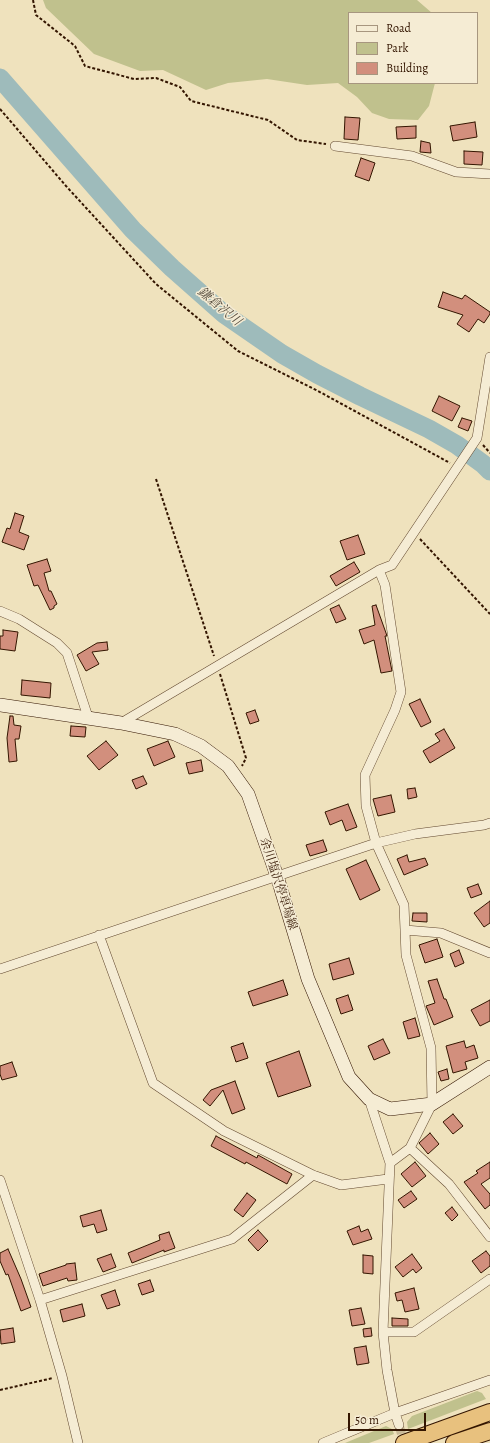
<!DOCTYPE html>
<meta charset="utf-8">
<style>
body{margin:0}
#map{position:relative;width:490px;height:1443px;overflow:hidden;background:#efe2bd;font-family:Alegreya,serif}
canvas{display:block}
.legend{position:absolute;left:348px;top:12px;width:130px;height:72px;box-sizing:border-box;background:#f5ecd4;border:1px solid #a7967f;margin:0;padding:5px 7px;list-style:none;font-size:12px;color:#331500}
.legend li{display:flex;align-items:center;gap:8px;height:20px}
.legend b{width:20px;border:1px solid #a7967f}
.scale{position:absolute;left:348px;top:1413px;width:78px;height:18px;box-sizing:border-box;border:2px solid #331500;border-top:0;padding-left:5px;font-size:12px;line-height:14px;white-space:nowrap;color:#331500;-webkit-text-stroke:3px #f5ecd4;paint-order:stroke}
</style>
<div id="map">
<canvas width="490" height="1443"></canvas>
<ul class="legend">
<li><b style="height:5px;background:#f5ecd4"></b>Road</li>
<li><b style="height:11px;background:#c0c18d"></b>Park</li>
<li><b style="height:11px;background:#d28f7d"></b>Building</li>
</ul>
<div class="scale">50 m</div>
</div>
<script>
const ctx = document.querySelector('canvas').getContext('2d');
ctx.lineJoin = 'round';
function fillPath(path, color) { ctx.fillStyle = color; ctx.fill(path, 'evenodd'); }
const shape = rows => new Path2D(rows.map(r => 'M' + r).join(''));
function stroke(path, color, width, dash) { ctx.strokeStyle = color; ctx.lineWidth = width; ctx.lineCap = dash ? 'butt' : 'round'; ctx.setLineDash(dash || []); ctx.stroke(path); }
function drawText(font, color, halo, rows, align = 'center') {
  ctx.font = font + ' Alegreya,"Noto Serif JP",serif'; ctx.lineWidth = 3; ctx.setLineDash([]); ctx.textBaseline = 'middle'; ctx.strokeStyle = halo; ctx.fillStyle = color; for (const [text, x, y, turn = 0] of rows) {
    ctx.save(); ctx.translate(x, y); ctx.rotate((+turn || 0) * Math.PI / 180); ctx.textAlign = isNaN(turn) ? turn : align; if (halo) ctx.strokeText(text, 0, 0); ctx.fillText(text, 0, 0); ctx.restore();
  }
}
const green = shape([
 [43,0,417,0,432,13,349,13,349,83,435,83,429,106,418,120,389,119,372,113,357,97,338,83,307,85,267,79,228,83,206,90,163,70,140,71,94,54,46,8],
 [477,1391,482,1393,486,1399,408,1429,407,1422,412,1416],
 [386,1426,392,1429,394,1434,369,1443,345,1443]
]);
const river = shape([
 [0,78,133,230,172,268,224,314,282,354,317,374,360,396,429,429,457,445,483,464,490,471]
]);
const building = shape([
 [345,117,360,118,358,140,344,139,345,117],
 [475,122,477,137,453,141,450,126,475,122],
 [416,126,416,138,397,139,396,127,416,126],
 [421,141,430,143,431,153,420,152,421,141],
 [464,151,483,152,482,165,464,164,464,151],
 [361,158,375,163,369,181,355,176,361,158],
 [443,292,462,299,465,295,490,312,490,314,484,323,478,319,469,332,457,324,463,315,438,307,443,292],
 [439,396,460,406,452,421,432,411,439,396],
 [462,418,472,421,468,431,458,427,462,418],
 [15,513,24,516,19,532,29,536,24,550,2,542,7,528,10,529,15,513],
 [358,535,365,554,347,560,340,541,358,535],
 [47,559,51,571,44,573,49,591,51,591,57,604,54,606,54,608,50,610,38,585,34,586,27,565,47,559],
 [354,562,360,572,336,586,330,576,354,562],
 [339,605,346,619,336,623,330,609,339,605],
 [376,605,386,633,387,636,385,636,392,671,381,673,374,640,364,644,359,630,375,625,372,606,376,605],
 [3,630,18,632,15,651,0,649,0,636,3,636,3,630],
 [107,642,108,650,92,652,99,664,86,671,77,655,97,643,107,642],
 [22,680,51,683,50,698,21,695,22,680],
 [420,699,431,722,421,727,409,704,420,699],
 [255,710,259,721,250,724,246,713,255,710],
 [10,716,13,716,14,725,21,726,19,739,15,739,17,761,9,762,7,738,10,716],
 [71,726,86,727,85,737,70,736,71,726],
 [444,729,455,748,430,763,423,751,440,741,435,734,444,729],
 [106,741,118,755,99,770,87,756,106,741],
 [168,741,175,757,154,766,147,749,168,741],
 [201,760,203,771,189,774,186,763,201,760],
 [143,776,147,784,136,789,132,780,143,776],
 [415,788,417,797,408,799,407,789,415,788],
 [391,795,395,812,378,816,373,799,391,795],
 [348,804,357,827,346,831,342,820,330,825,325,812,348,804],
 [323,840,327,851,310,856,306,845,323,840],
 [407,855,409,862,425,858,428,865,404,875,397,859,407,855],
 [366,860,380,890,360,900,346,869,366,860],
 [478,884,482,894,471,898,467,888,478,884],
 [490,901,490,923,484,927,474,913,490,901],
 [413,913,427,913,427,922,412,921,413,913],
 [437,939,443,957,425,963,419,945,437,939],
 [459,950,464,963,455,967,450,954,459,950],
 [349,958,354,974,333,980,329,964,349,958],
 [437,979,444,999,446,999,453,1017,434,1025,426,1006,435,1003,428,981,437,979],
 [283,980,288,995,253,1006,248,992,283,980],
 [348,995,353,1010,341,1014,336,999,348,995],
 [490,1000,490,1021,480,1026,471,1010,490,1000],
 [415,1018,420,1036,408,1039,403,1022,415,1018],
 [383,1039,390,1053,374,1060,368,1046,383,1039],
 [464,1041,466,1048,474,1045,478,1058,465,1062,467,1069,453,1073,446,1046,464,1041],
 [243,1043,248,1058,236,1062,231,1047,243,1043],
 [299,1051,311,1086,278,1097,266,1063,299,1051],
 [12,1062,17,1076,2,1080,0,1074,0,1066,12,1062],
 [447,1069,449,1079,441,1081,438,1072,447,1069],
 [235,1081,245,1109,232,1114,223,1090,210,1106,203,1100,211,1090,235,1081],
 [453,1114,463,1126,453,1134,443,1122,453,1114],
 [430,1133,439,1144,428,1154,419,1143,430,1133],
 [216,1136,257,1158,258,1155,292,1174,287,1184,246,1162,245,1164,211,1146,216,1136],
 [415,1162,426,1176,412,1187,401,1174,415,1162],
 [490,1162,490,1178,481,1184,490,1194,490,1205,485,1209,464,1182,478,1173,476,1171,490,1162],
 [411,1191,417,1199,404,1208,398,1200,411,1191],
 [247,1193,256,1200,243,1217,234,1210,247,1193],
 [452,1207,458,1215,452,1221,445,1213,452,1207],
 [101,1210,107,1230,97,1233,94,1224,83,1227,80,1216,101,1210],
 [359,1226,361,1232,368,1229,372,1239,353,1245,347,1231,359,1226],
 [258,1230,268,1241,258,1251,248,1240,258,1230],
 [169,1232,175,1248,164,1252,164,1250,132,1263,128,1253,160,1240,159,1235,169,1232],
 [8,1249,21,1279,31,1307,21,1311,8,1274,6,1275,0,1261,0,1253,8,1249],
 [486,1251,490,1256,490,1266,481,1273,472,1261,486,1251],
 [111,1254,116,1267,103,1272,97,1259,111,1254],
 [412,1254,422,1268,416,1273,413,1269,403,1277,395,1267,412,1254],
 [363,1255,373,1256,373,1274,363,1273,363,1255],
 [75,1263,77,1280,68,1281,67,1278,43,1286,39,1274,66,1265,66,1264,75,1263],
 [150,1280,154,1291,142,1295,138,1284,150,1280],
 [414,1288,419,1309,405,1312,402,1300,397,1301,395,1293,414,1288],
 [115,1290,120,1305,107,1309,101,1295,115,1290],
 [82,1304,85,1316,63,1322,60,1310,82,1304],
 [361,1308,365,1324,352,1326,349,1310,361,1308],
 [392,1318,408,1319,408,1326,392,1326,392,1318],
 [13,1328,15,1342,1,1344,0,1330,13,1328],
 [371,1328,372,1336,364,1337,363,1329,371,1328],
 [366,1346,369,1363,357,1365,354,1348,366,1346]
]);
const streetTunnel = shape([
 [399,1425,404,1443]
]);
const path = shape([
 [33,0,36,15,75,46,85,66,134,79,156,78,180,87,191,101,268,120,297,140,326,144],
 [0,109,66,186,156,284,238,351,318,391,450,463],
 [483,445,490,453],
 [156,479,214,656],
 [420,539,490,614],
 [220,674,246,758,242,766],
 [0,1390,53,1378]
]);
const street = shape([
 [335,146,412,156,456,172,490,174],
 [379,570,385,585,401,692,395,710,365,775,366,806,376,843,404,905,406,955,431,1048,432,1104,410,1148,390,1163],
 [0,611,19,619,57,643,67,653,88,717],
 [121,723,379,570,392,565,477,438,490,357],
 [405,930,441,933,490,953],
 [99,935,153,1083,224,1131,313,1175,341,1185,388,1179],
 [0,969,376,843,415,834,484,825,490,823],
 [369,1099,390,1163,383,1332,387,1370,395,1413,399,1425],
 [410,1148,449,1184,490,1237],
 [0,1180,40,1300,62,1376,78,1443],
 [40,1300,232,1239,313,1175],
 [383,1332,414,1332,490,1279],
 [323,1443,395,1413,490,1380]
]);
const secondary = shape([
 [0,705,121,723,175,734,201,746,228,766,248,794,277,876,308,979,349,1077,369,1099,390,1109,432,1104,490,1067]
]);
const highway = shape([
 [404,1443,490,1412],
 [454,1443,490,1431]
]);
const streetNames = [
 ["余川塩沢停車場線",278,884,72]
];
const waterNames = [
 ["鎌倉沢川",219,307,40]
];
fillPath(green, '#c0c18d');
stroke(river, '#9ebbbb', 19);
fillPath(building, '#d28f7d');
stroke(building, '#331500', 1);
stroke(streetTunnel, '#c9b997', 9, [9, 4.5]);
stroke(street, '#62482f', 10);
stroke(secondary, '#331500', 14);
stroke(highway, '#331500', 18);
stroke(path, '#331500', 2, [3, 2]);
stroke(street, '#f5ecd4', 9);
stroke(secondary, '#f5ecd4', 13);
stroke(highway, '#e8c17e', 16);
drawText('12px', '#331500', '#f5ecd4', streetNames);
drawText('italic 13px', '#584f41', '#f5ecd4', waterNames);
</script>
